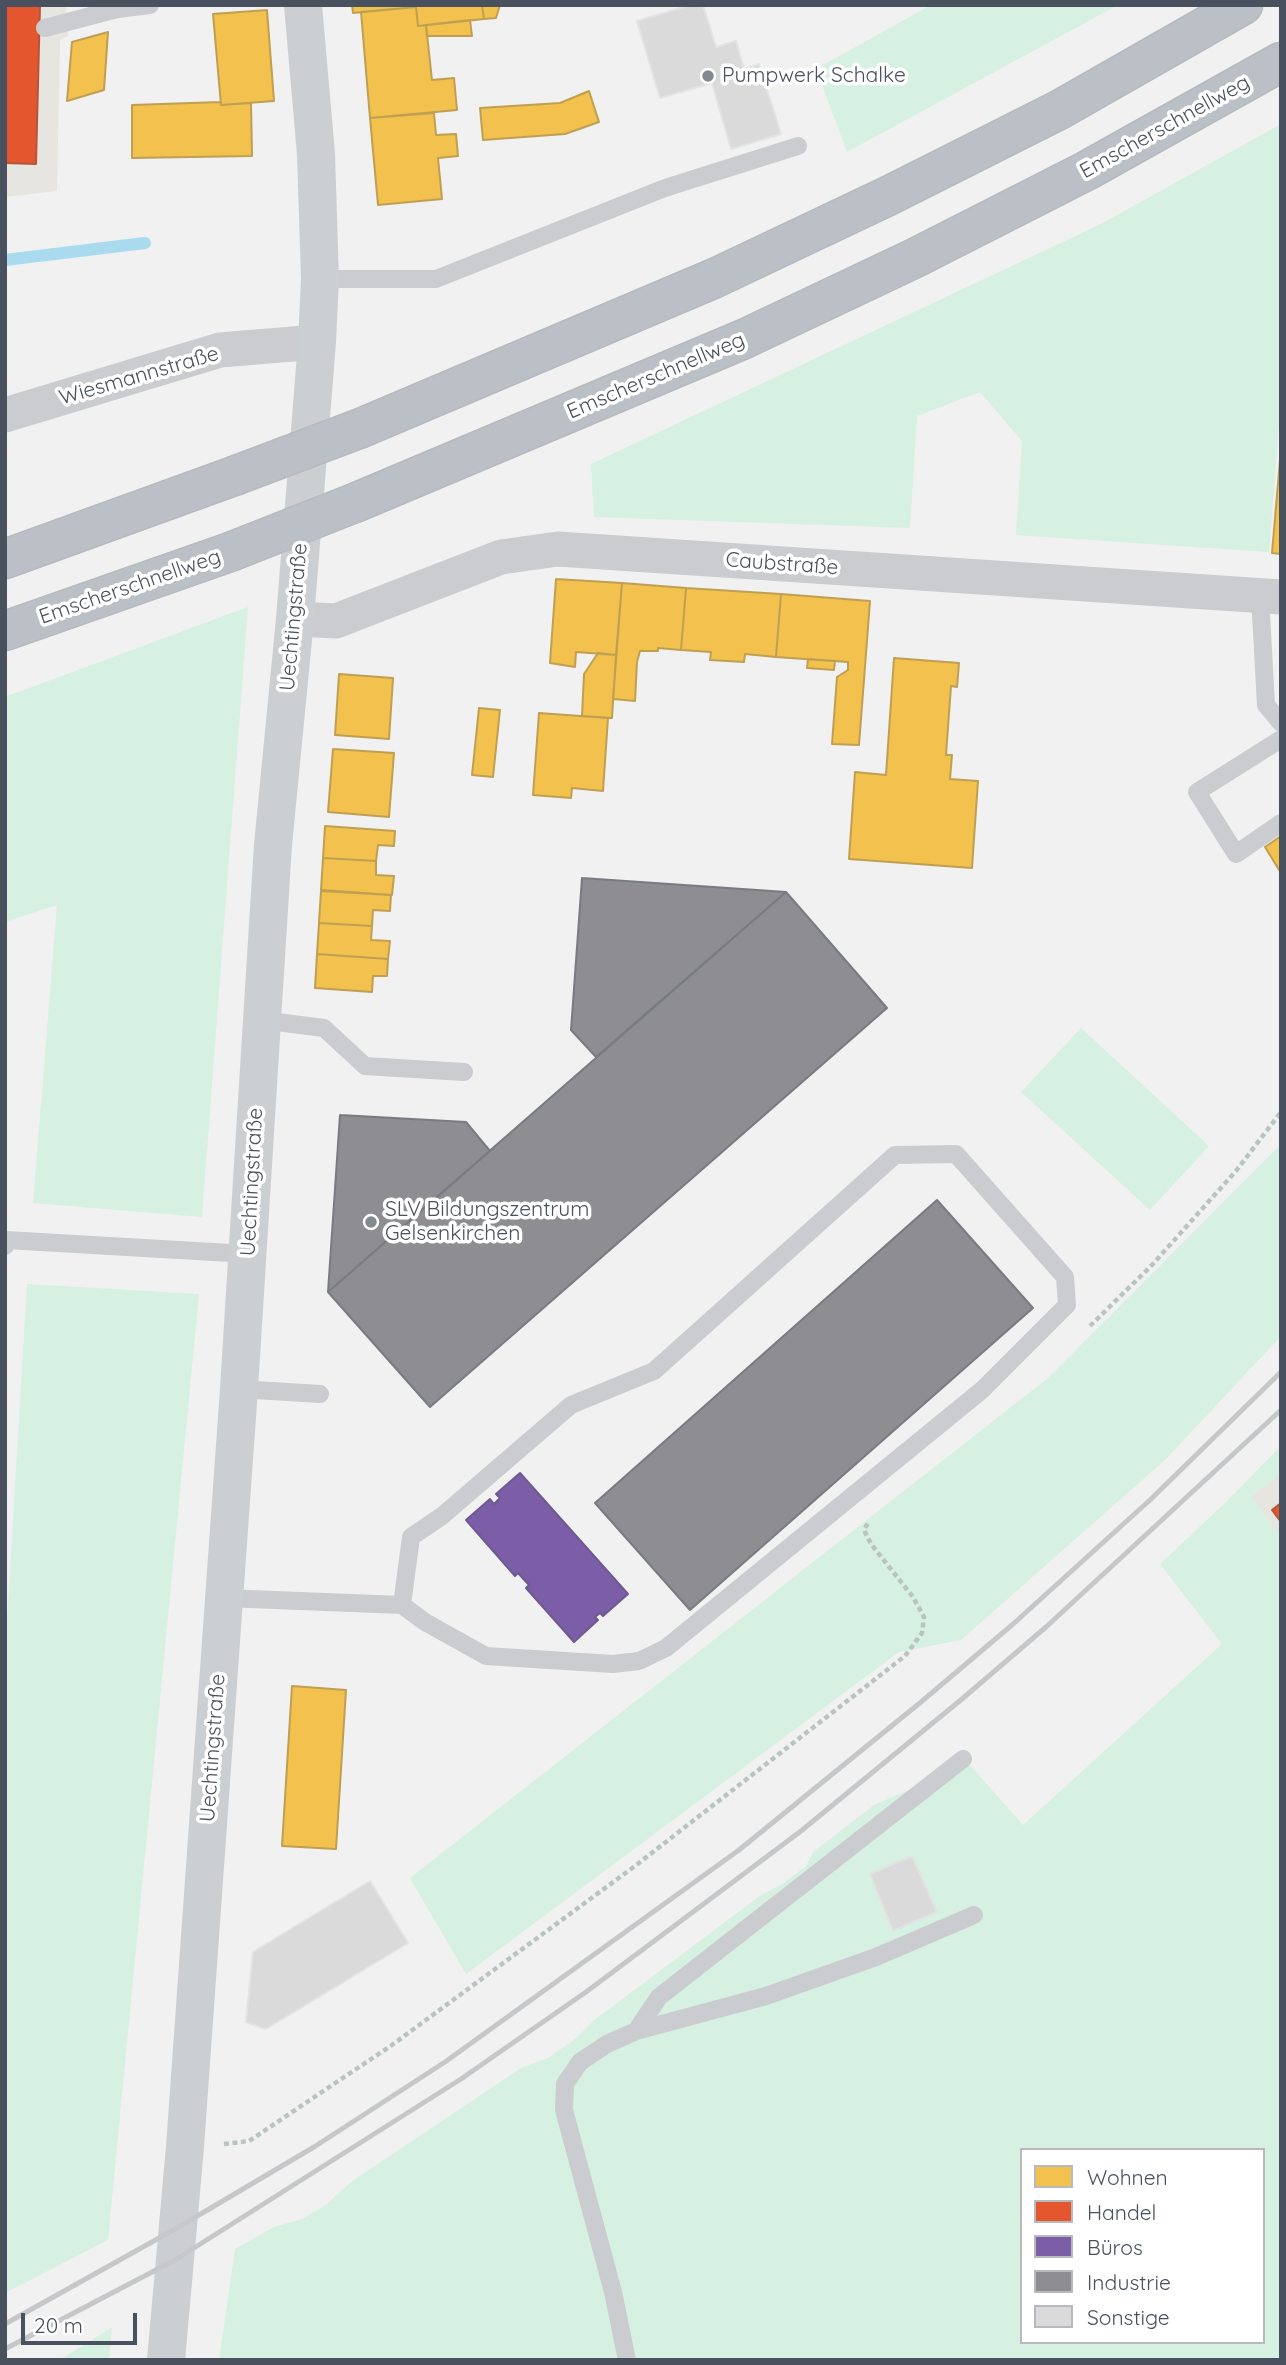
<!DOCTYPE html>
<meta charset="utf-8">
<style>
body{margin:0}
#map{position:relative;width:1286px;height:2365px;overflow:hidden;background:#f1f1f1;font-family:Quicksand,sans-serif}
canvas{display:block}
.frame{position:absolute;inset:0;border:7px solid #48515d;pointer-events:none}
.legend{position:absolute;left:1020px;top:2148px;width:245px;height:196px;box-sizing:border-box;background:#fff;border:2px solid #b6b9be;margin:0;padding:9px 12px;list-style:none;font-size:21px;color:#48515d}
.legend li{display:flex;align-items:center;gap:14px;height:35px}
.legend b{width:35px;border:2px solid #b6b9be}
.scale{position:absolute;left:21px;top:2313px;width:116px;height:32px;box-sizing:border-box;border:4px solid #48515d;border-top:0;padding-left:9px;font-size:21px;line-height:24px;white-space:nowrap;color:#48515d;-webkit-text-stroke:5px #fff;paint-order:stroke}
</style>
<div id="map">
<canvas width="1286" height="2365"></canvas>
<div class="frame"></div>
<ul class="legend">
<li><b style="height:19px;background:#f2c14e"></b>Wohnen</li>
<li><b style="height:19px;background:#e4572e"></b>Handel</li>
<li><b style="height:19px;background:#7b5ea7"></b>Büros</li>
<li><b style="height:19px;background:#8d8d92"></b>Industrie</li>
<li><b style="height:19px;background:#dadadb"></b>Sonstige</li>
</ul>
<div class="scale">20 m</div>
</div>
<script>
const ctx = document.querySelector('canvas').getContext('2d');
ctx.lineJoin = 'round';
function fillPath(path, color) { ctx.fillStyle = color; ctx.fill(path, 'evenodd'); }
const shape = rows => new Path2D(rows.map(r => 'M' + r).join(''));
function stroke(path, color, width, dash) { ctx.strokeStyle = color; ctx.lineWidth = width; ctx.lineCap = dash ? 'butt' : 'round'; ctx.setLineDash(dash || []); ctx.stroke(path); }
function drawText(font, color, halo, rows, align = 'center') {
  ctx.font = font + ' Quicksand,sans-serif'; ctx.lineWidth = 7; ctx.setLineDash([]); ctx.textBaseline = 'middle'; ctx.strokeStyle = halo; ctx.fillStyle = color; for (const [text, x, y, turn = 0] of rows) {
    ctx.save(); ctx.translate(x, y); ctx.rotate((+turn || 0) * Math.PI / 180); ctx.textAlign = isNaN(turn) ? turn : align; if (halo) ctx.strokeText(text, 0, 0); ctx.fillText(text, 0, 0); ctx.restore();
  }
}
const commercial = shape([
 [5,5,66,5,68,36,60,40,57,191,5,197],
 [1281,1473,1281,1537,1251,1496]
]);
const green = shape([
 [931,5,1118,5,847,152,816,69],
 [1281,124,1281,399,1269,552,1016,535,1022,441,980,392,917,416,910,528,594,517,591,464,1101,224],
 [248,607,202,1217,33,1203,57,905,5,922,5,697],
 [1081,1028,1209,1146,1150,1210,1021,1092],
 [1281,1144,1281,1336,1166,1459,961,1640,899,1652,466,1974,410,1878,1048,1378],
 [27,1284,199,1294,108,2240,5,2293,5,1655],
 [1281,1446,1281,1473,1251,1496,1281,1537,1281,2360,219,2360,235,2249,274,2227,302,2219,327,2204,351,2182,521,2068,548,2058,575,2039,593,2021,761,1895,784,1883,806,1866,813,1852,874,1805,969,1764,1023,1825,1222,1644,1160,1564,1224,1504],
 [1022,2150,1263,2150,1263,2342,1022,2342],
 [112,2327,109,2360,60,2360]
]);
const homes = shape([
 [352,5,482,5,484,19,418,26,416,7,353,13,352,5],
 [482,5,500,5,496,18,484,19,482,5],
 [416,7,418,26,426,25,432,80,454,78,457,110,370,118,361,12,416,7],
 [267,10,274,101,221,105,213,14,267,10],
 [470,20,472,36,427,36,426,25,470,20],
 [108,32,104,90,67,101,72,42,108,32],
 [589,91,599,122,565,134,483,140,480,108,560,103,589,91],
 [221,102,221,105,251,103,252,156,132,158,132,105,221,102],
 [434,113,436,135,456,134,458,156,438,158,442,199,378,205,370,118,434,113],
 [1281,448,1281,554,1272,553,1281,448],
 [556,579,622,583,616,655,576,652,575,667,550,663,556,579],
 [622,583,686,588,681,650,658,648,658,651,640,651,637,662,635,701,613,699,622,583],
 [686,588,781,594,776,657,745,654,744,662,710,660,711,652,681,650,686,588],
 [781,594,870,601,859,745,832,744,837,677,848,670,848,662,776,657,781,594],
 [598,653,616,655,612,718,582,716,584,674,598,653],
 [894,658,959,663,957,687,951,686,946,755,952,755,950,779,978,781,972,868,849,859,855,772,886,775,894,658],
 [808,659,835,661,834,670,807,668,808,659],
 [339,674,393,678,389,739,335,735,339,674],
 [479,708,500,710,493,777,472,775,479,708],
 [539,713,608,718,603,791,572,788,571,798,533,795,539,713],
 [333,749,394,753,389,817,328,812,333,749],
 [325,826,395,831,394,846,378,845,376,861,323,858,325,826],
 [1281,836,1281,873,1265,847,1281,836],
 [323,858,376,861,376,875,394,876,392,895,321,890,323,858],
 [321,891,391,895,390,911,373,910,372,926,319,923,321,891],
 [319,923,372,926,371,940,390,941,388,959,317,954,319,923],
 [317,954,388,959,387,976,373,976,372,992,315,988,317,954],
 [292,1686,346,1690,336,1849,282,1846,292,1686]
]);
const shops = shape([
 [5,5,40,5,36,164,5,163,5,5],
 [1281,1503,1281,1522,1272,1510,1281,1503]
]);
const offices = shape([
 [520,1473,628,1594,603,1616,600,1613,595,1617,598,1620,574,1642,526,1588,529,1585,518,1573,515,1576,466,1520,490,1499,494,1504,500,1498,496,1494,520,1473]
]);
const industry = shape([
 [582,878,786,892,596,1057,571,1030,582,878],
 [786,892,887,1008,430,1407,328,1292,786,892],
 [340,1115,466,1122,490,1151,328,1292,340,1115],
 [937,1200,1033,1308,690,1610,595,1503,937,1200]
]);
const stream = shape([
 [5,260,145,243]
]);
const building = shape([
 [690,5,703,5,716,47,736,41,744,69,759,64,781,134,731,149,712,83,660,98,637,21,690,5],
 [912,1856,937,1912,893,1931,870,1874,912,1856],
 [370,1881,408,1943,266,2029,246,2022,253,1952,370,1881]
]);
const path = shape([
 [1090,1326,1152,1265,1236,1171,1281,1112],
 [224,2144,249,2141,392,2045,635,1866,905,1656,922,1633,924,1617,913,1597,871,1544,864,1530,869,1521]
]);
const lane = shape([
 [45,28,117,9,150,5],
 [320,279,436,279,665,188,798,146],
 [1260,596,1266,705,1281,723],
 [1281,739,1197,792,1236,854,1281,823],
 [261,1020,324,1028,365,1066,464,1072],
 [5,1246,6,1240,248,1254],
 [239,1389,320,1394],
 [224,1598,402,1605,425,1622,486,1656,613,1664,639,1661,666,1648,982,1390,1067,1305,1065,1277,956,1154,895,1155,654,1371,571,1405,442,1516,411,1537,402,1605],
 [636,2031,659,1997,963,1759],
 [627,2360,613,2292,564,2110,565,2084,580,2062,607,2044,636,2031,766,1996,876,1957,974,1915]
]);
const street = shape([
 [5,415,220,350,317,342],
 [295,619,336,621,501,557,558,549,1281,597]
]);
const secondary = shape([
 [166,2360,185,2147,239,1389,273,845,295,619,317,342,320,279,316,154,303,5]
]);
const highway = shape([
 [361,428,715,278,888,196,1059,110,1243,5],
 [357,502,744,339,915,258,1086,171,1281,62],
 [5,559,234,476],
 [5,631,230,552]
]);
const rail = shape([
 [5,2324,177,2228,314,2147,445,2062,739,1850,921,1702,1012,1625,1150,1500,1281,1372],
 [5,2349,175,2260,461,2079,586,1992,801,1831,962,1699,1046,1627,1281,1410]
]);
const highwayBridge = shape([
 [234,476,361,428],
 [230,552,357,502]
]);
const markers = [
 [708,76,7,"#838991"],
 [371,1222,7,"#838991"]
];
const poiNames = [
 ["Pumpwerk Schalke",722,76],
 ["SLV Bildungszentrum",385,1210],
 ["Gelsenkirchen",385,1234]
];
const streetNames = [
 ["Emscherschnellweg",1165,127,-29],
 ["Wiesmannstraße",139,376,-16],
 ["Emscherschnellweg",656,376,-23],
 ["Caubstraße",782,564,4],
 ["Emscherschnellweg",130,587,-19],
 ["Uechtingstraße",294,617,-85],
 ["Uechtingstraße",252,1182,-87],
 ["Uechtingstraße",213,1748,-86]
];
fillPath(commercial, '#e6e5df');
fillPath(green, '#d6f0e2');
fillPath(homes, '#f2c14e');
stroke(homes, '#bf9f52', 2);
fillPath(shops, '#e4572e');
stroke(shops, '#b5553c', 2);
fillPath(offices, '#7b5ea7');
stroke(offices, '#6c5a91', 2);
fillPath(industry, '#8d8d92');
stroke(industry, '#787b82', 2);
stroke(stream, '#aadaee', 12);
fillPath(building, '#dadadb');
stroke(building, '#e2e3e4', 2);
stroke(highway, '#b6bac0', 41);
stroke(path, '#b9c4c1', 4.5, [5, 3.5]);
stroke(lane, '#cbcccf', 18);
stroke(street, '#cbcccf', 35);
stroke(secondary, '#cccfd2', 38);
stroke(highway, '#bbc0c6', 38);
stroke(rail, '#c6c7c9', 5);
stroke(highwayBridge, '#b6bac0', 41, []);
stroke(highwayBridge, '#bbc0c6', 38);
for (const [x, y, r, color] of markers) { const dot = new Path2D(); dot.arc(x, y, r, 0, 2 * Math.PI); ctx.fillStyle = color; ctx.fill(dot); stroke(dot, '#fff', 2.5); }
drawText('21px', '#48515d', '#fff', poiNames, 'left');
drawText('21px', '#48515d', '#fff', streetNames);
</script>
